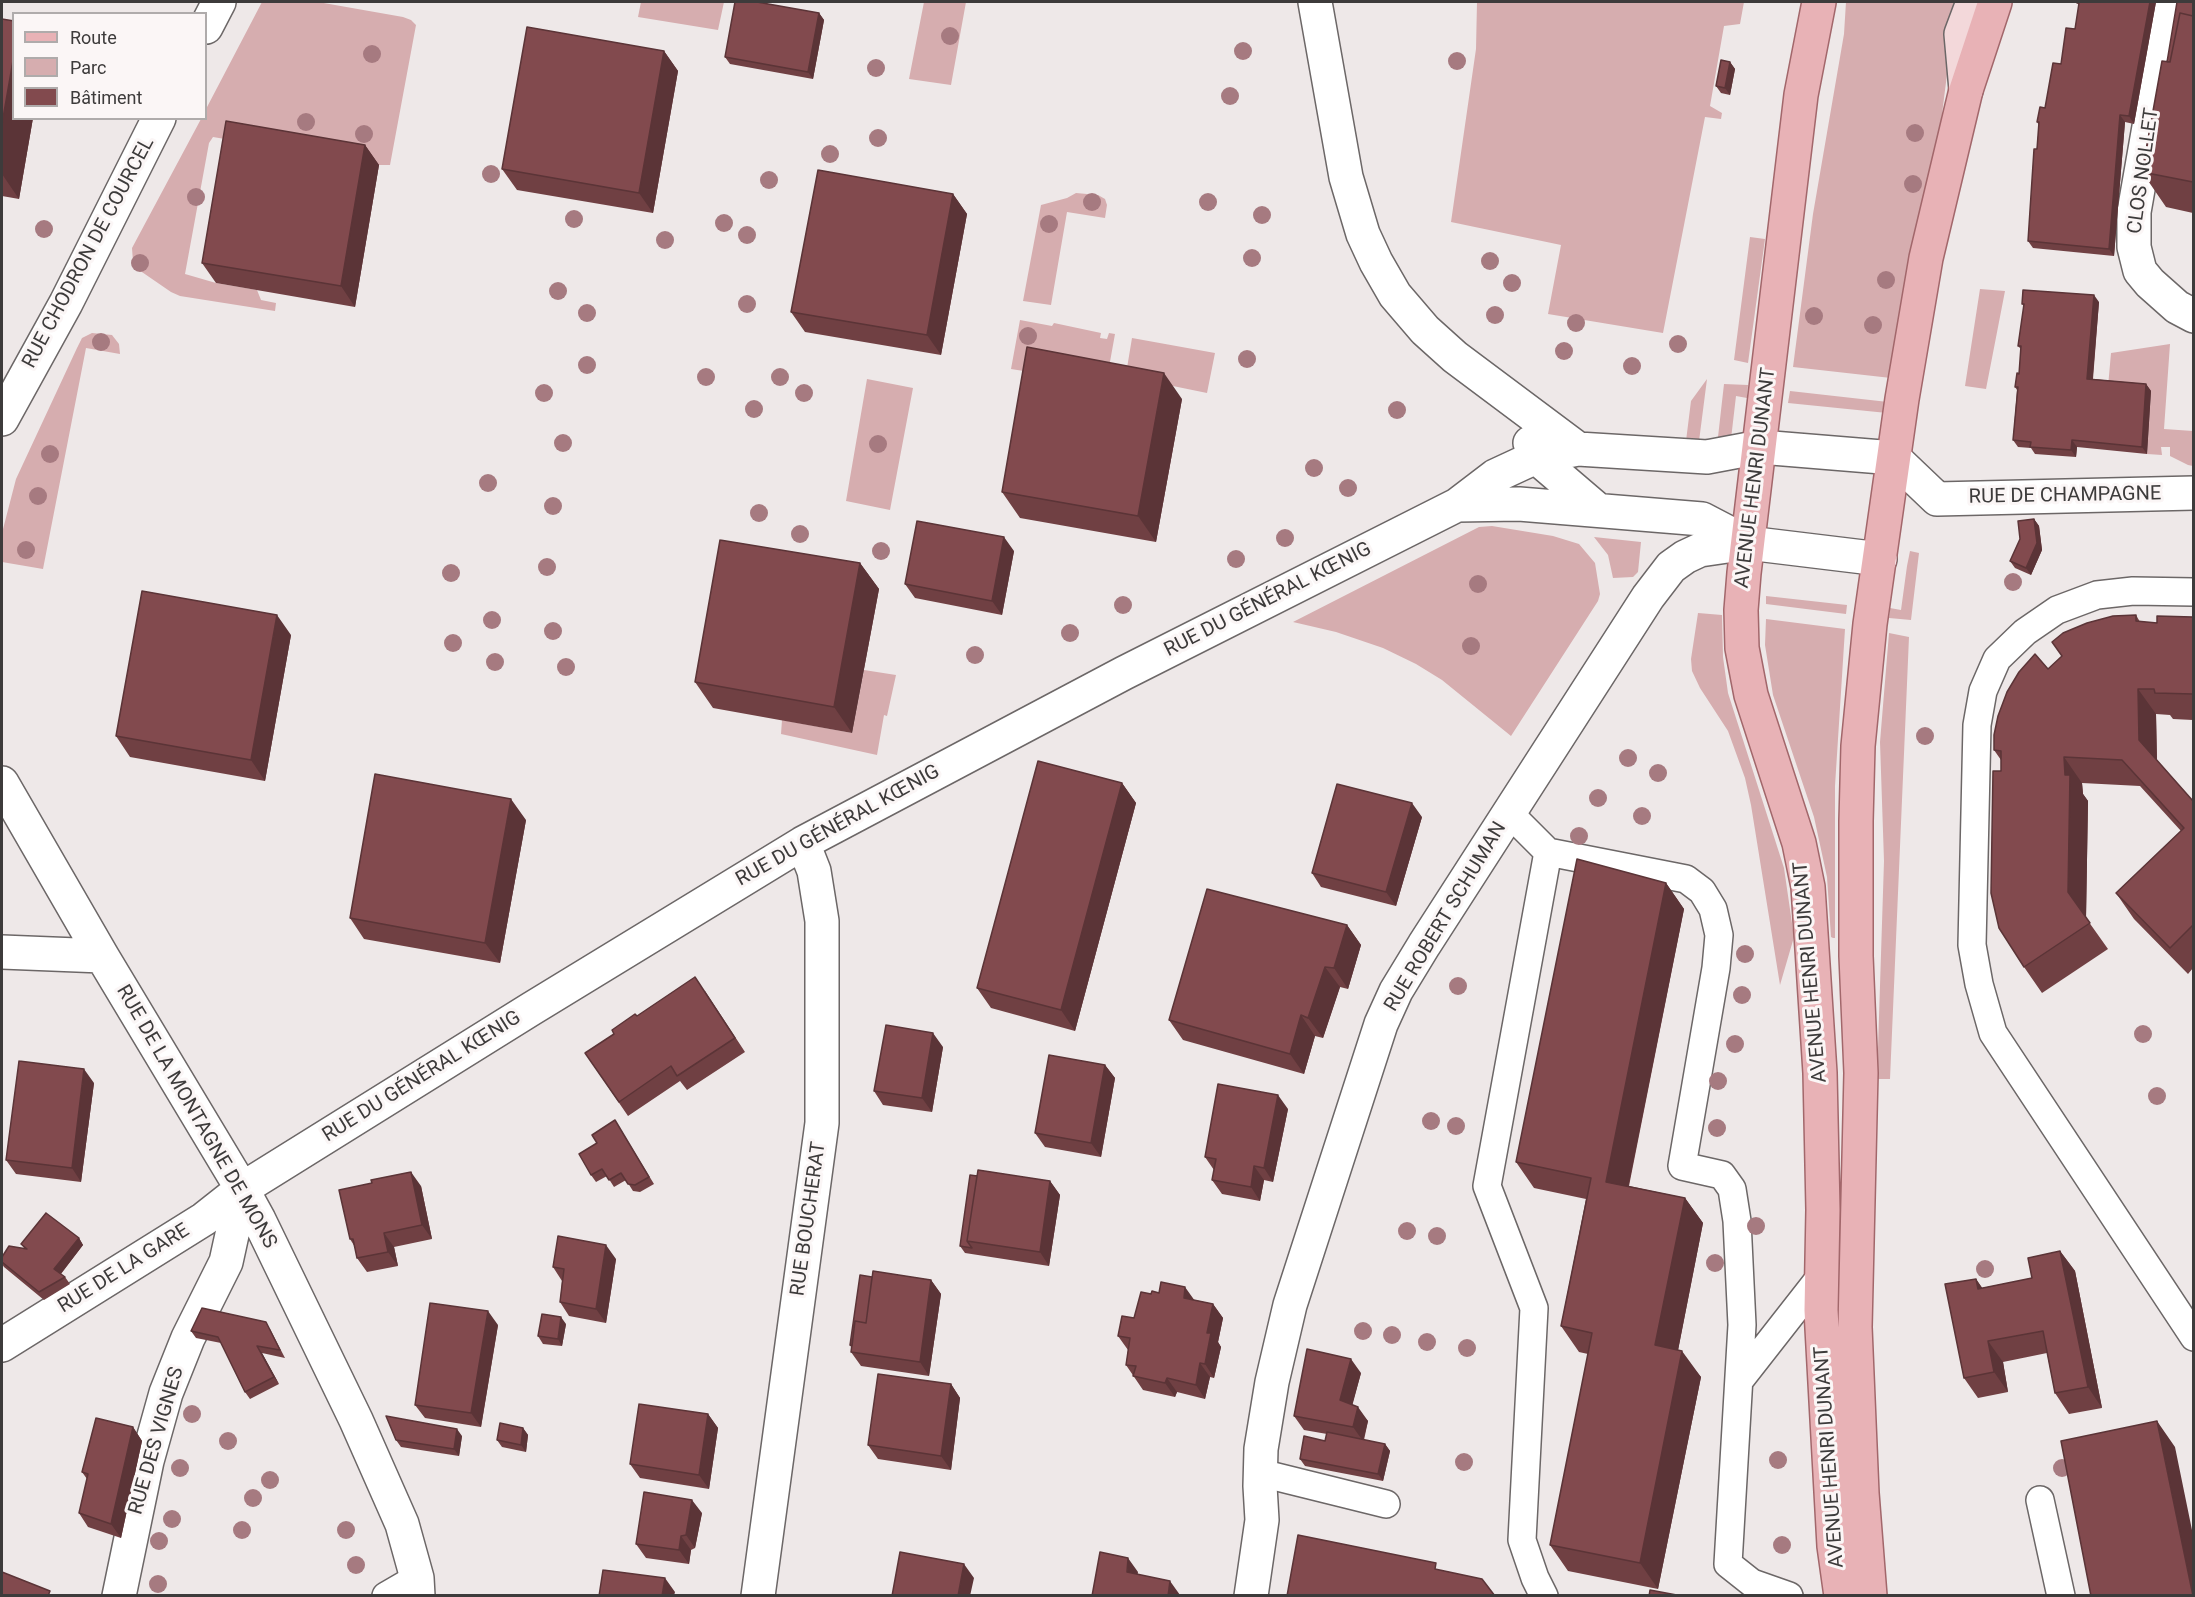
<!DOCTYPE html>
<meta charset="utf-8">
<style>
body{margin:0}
#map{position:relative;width:2195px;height:1597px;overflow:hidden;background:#eee8e8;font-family:Roboto,sans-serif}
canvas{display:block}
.frame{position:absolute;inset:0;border:3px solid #3d3b3b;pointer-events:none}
.legend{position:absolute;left:12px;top:12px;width:195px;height:108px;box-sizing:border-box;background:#fbf6f6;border:2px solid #afabab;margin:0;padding:8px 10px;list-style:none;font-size:18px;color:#3d3b3b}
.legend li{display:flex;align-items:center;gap:12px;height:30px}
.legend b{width:30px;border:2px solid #afabab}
</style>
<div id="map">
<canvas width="2195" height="1597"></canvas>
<div class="frame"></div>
<ul class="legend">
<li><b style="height:8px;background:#e8b2b6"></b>Route</li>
<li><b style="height:16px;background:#d6adaf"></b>Parc</li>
<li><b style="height:16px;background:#824a4e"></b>Bâtiment</li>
</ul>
</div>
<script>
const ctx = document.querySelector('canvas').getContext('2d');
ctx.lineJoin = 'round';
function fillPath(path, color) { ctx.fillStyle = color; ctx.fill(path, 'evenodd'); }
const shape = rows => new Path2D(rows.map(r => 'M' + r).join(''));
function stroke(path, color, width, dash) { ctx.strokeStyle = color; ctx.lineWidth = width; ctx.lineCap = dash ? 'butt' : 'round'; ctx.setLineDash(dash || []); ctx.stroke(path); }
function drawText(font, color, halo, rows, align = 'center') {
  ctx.font = font + ' Roboto,sans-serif'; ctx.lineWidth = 6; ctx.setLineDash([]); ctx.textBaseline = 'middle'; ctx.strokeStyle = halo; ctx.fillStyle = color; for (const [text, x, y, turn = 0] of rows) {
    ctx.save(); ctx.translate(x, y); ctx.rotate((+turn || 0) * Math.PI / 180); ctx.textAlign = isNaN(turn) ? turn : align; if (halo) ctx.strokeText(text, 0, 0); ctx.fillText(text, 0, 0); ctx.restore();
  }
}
const green = shape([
 [262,2,318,2,403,17,411,20,416,25,390,165,379,165,213,137,209,143,185,274,216,283,257,290,261,300,276,303,275,311,180,296,171,292,139,270,133,262,132,248,201,119,206,118,206,109],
 [641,2,724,2,718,30,638,17],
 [924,2,966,2,951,85,909,79],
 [1477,2,1744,2,1740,24,1724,26,1710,106,1722,113,1721,119,1705,117,1663,333,1548,314,1561,245,1451,222,1476,49],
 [1846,2,1962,2,1951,43,1934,177,1891,378,1793,367,1813,214,1844,34],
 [1076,193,1098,195,1105,199,1107,205,1105,218,1067,212,1051,305,1023,301,1041,205,1067,198],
 [1750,237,1765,239,1748,363,1734,360],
 [1980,289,2005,291,1986,389,1965,386],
 [1020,320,1052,326,1054,323,1101,333,1100,338,1107,339,1109,333,1115,334,1106,384,1011,369],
 [92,333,112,335,119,344,120,354,86,348,43,569,2,562,2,533,16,479,77,348,82,338],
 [1132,338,1215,353,1207,393,1129,377,1126,374],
 [2170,344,2164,429,2193,431,2193,466,2188,465,2170,456,2170,447,2161,447,2162,455,2147,454,2151,391,2108,387,2111,353],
 [867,379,913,388,890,510,846,501],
 [1707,379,1698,449,1685,449,1691,401],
 [1724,384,1748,385,1747,398,1736,396,1731,439,1718,437],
 [1790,391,1888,402,1887,413,1788,403],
 [1492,526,1553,536,1579,544,1595,563,1600,594,1598,601,1511,736,1442,680,1416,664,1383,648,1336,632,1293,622,1479,527],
 [1594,537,1641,542,1638,572,1633,577,1613,578,1608,555],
 [1910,551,1919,553,1911,620,1889,618,1890,608,1901,610,1907,566],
 [1766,596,1847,605,1846,614,1766,604],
 [1698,613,1722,615,1723,657,1728,693,1784,868,1794,937,1780,985,1751,805,1745,778,1728,731,1700,688,1692,671,1691,659],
 [1766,619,1845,629,1835,786,1835,938,1833,938,1831,937,1827,877,1814,817,1773,695,1765,645],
 [1889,633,1909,637,1890,1079,1877,1079,1884,861,1880,742],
 [864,670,896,675,887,716,884,715,877,755,781,734,782,720,852,733]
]);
const lane = shape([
 [2194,592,2133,591,2097,595,2057,610,2025,632,1997,659,1983,691,1977,725,1972,945,1979,984,1993,1033,2194,1337],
 [1509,813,1548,852,1487,1186,1534,1308,1522,1540,1535,1578,1544,1596],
 [1548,852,1686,879,1702,891,1713,909,1719,935,1716,968,1682,1166,1722,1175,1732,1189,1737,1221,1742,1325,1728,1564,1752,1583,1789,1596],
 [1739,1381,1822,1275],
 [1261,1473,1386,1504],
 [2040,1500,2061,1596],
 [386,1596,417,1578]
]);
const street = shape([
 [1315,2,1346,177,1363,234,1376,262,1395,295,1425,330,1455,357,1578,449],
 [2171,2,2134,212,2134,247,2140,271,2150,283,2177,307,2194,316],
 [206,27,219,2],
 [2,419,66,303,159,118],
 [1530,443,1536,457,1598,510],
 [1457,505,1519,504,1702,519,1748,543],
 [2,783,102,956,242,1189,259,1220,356,1420,402,1524,417,1578,418,1596],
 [2,952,102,956],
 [2,1345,204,1219,242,1189,531,1009,803,843,1124,673,1457,505,1495,476,1536,457,1578,449,1707,457,1760,447,1894,458,1937,499,2194,493],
 [119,1596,147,1461,166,1393,188,1338,226,1262,242,1189],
 [758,1596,822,1123,822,921,814,871,803,843],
 [1251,1596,1262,1520,1260,1486,1261,1449,1272,1382,1290,1305,1381,1024,1396,991,1424,945,1648,597,1671,567,1685,557,1700,550,1748,543,1880,559]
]);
const secondary = shape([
 [1966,90,1961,34,1973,2]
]);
const primary = shape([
 [1819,2,1801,95,1744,573,1741,610,1742,648,1751,695,1799,843,1808,887,1820,1073,1823,1210,1821,1310,1834,1546,1841,1596],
 [1870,1596,1862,1493,1855,1327,1861,1073,1856,956,1856,821,1858,746,1870,624,1902,399,1926,258,1966,90,1995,2]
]);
const trees = [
 [950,36],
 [1243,51],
 [372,54],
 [1457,61],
 [876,68],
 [1230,96],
 [306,122],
 [1915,133],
 [364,134],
 [878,138],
 [830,154],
 [491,174],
 [769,180],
 [1913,184],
 [196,197],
 [1092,202],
 [1208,202],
 [1262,215],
 [574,219],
 [724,223],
 [1049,224],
 [44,229],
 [747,235],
 [665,240],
 [1252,258],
 [1490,261],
 [140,263],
 [1886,280],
 [1512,283],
 [558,291],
 [747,304],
 [587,313],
 [1495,315],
 [1814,316],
 [1576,323],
 [1873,325],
 [1028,336],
 [101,342],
 [1678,344],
 [1564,351],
 [1247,359],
 [587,365],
 [1632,366],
 [706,377],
 [780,377],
 [544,393],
 [804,393],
 [754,409],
 [1397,410],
 [563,443],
 [878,444],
 [50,454],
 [1314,468],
 [488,483],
 [1348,488],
 [38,496],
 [553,506],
 [759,513],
 [800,534],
 [1285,538],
 [26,550],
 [881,551],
 [1236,559],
 [547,567],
 [451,573],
 [2013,582],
 [1478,584],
 [1123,605],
 [492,620],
 [553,631],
 [1070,633],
 [453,643],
 [1471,646],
 [975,655],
 [495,662],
 [566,667],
 [1925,736],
 [1628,758],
 [1658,773],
 [1598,798],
 [1642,816],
 [1579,836],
 [1745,954],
 [1458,986],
 [1742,995],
 [2143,1034],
 [1735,1044],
 [1718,1081],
 [2157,1096],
 [1431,1121],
 [1456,1126],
 [1717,1128],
 [1756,1226],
 [1407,1231],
 [1437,1236],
 [1715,1263],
 [1985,1269],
 [1363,1331],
 [1392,1335],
 [1427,1342],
 [1467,1348],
 [192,1414],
 [228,1441],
 [1778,1460],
 [1464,1462],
 [180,1468],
 [2062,1468],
 [270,1480],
 [253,1498],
 [172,1519],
 [242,1530],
 [346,1530],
 [159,1541],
 [1782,1545],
 [356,1565],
 [158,1584]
];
const wall = shape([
 [2156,2,2134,124,2125,122,2114,256,2033,248,2028,241,2039,125,2037,122,2045,108,2075,29,2079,5,2077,3],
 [2193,2,2193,213,2166,207,2142,172,2167,62],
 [819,13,824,20,813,79,730,64,725,57],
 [2,19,14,118,33,118,19,199,2,196],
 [664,51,678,71,653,213,517,190,502,169],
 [1730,62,1735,69,1730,95,1721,93,1716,86],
 [365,145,379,165,355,307,216,283,202,263],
 [953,194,967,214,941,355,805,332,791,312],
 [2099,302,2093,379,2146,384,2151,391,2147,454,2077,447,2076,457,2035,454,2031,448,2018,447,2013,440,2017,390,2015,387,2019,374,2021,349,2018,346,2024,306,2022,304],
 [1182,399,1156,542,1020,518,1002,492],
 [2034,519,2039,526,2042,550,2031,575,2015,568,2010,561],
 [1014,551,1002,615,915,598,905,584],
 [860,563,879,589,852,733,713,708,695,682],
 [2136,615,2140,622,2157,623,2193,617,2193,720,2173,719,2170,715,2156,714,2157,760,2193,801,2193,968,2188,974,2134,919,2116,893,2181,831,2140,786,2082,783,2083,794,2088,801,2086,918,2108,949,2042,993,2024,967,2001,771,2001,760,1994,750,2048,669,2062,656],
 [291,635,265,781,130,757,116,736],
 [1122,783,1136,803,1075,1031,991,1008,977,988],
 [1422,817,1396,906,1321,887,1312,873],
 [526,820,500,963,364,939,350,918],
 [1666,883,1684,909,1629,1186,1685,1198,1703,1223,1678,1350,1701,1377,1658,1589,1568,1571,1550,1545,1588,1354,1579,1352,1561,1326,1586,1199,1534,1188,1516,1162],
 [1347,925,1361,945,1348,989,1340,987,1323,1038,1315,1036,1304,1074,1183,1040,1169,1020],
 [705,991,745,1052,687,1090,680,1081,628,1116,585,1053,614,1034,637,1016],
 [943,1047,932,1112,883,1105,874,1091],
 [1105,1065,1115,1078,1101,1157,1045,1147,1035,1133],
 [94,1083,81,1182,16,1174,6,1160],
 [1288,1109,1273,1182,1264,1180,1260,1201,1222,1194,1212,1180,1214,1170,1205,1157],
 [615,1120,654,1184,640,1192,633,1191,626,1180,614,1187,607,1176,596,1182,591,1175,597,1143],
 [977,1176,1050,1181,1060,1195,1049,1266,965,1253,960,1246],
 [421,1186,432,1239,394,1247,398,1266,367,1272,357,1258,355,1247,350,1239],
 [79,1238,83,1245,61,1274,65,1277,70,1284,44,1300,4,1267,2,1264,2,1257,24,1248,21,1244],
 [2060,1251,2075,1271,2102,1408,2069,1414,2055,1393,2047,1353,2003,1362,2008,1392,1978,1398,1964,1378,1976,1279,1982,1288,2032,1278],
 [616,1259,606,1323,569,1316,560,1302,562,1281,553,1267],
 [872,1277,931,1280,941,1294,929,1376,861,1366,851,1352,852,1348,850,1345],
 [1151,1294,1195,1300,1213,1304,1223,1318,1218,1342,1221,1347,1214,1378,1210,1377,1205,1399,1177,1392,1175,1397,1143,1390,1126,1365,1128,1350,1118,1336,1134,1318],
 [566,1324,562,1346,543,1344,538,1336],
 [498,1325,481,1427,425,1418,415,1405],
 [270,1329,285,1358,262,1353,279,1384,250,1399,245,1392,221,1343,196,1338,191,1331],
 [1361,1373,1352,1405,1368,1421,1364,1440,1385,1444,1390,1451,1383,1481,1305,1466,1300,1459,1325,1441,1327,1434,1304,1430,1294,1416],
 [951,1384,960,1398,951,1470,878,1459,868,1445],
 [708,1414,718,1428,709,1489,640,1478,630,1464],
 [133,1427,142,1441,121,1538,88,1527,79,1513,87,1479,82,1472],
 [523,1428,528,1435,526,1452,502,1447,497,1440],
 [462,1436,459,1456,401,1447,396,1440],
 [702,1513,695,1548,691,1550,689,1564,646,1558,636,1544]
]);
const shadedWall = shape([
 [2150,2,2156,2,2134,124,2129,116],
 [819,13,824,20,813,79,808,72],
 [664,51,678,71,653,213,639,193],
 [14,55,14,118,33,118,19,199,2,174,2,124],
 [1730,62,1735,69,1730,95,1725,88],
 [2120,115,2125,122,2114,256,2109,249],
 [365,145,379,165,355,307,341,286],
 [953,194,967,214,941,355,927,335],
 [2094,295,2099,302,2092,386,2087,379],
 [1164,373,1182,399,1156,542,1138,516],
 [2146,384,2151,391,2147,454,2142,447],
 [2072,440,2077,447,2076,457,2071,450],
 [2034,519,2039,526,2042,550,2031,575,2026,568],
 [1004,537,1014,551,1002,615,992,601],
 [860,563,879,589,852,733,834,707],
 [277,615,291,635,265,781,251,760],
 [2138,689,2156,714,2157,766,2139,740],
 [2064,757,2082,783,2083,794,2088,801,2086,918,2068,892],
 [1122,783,1136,803,1075,1031,1061,1010],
 [511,799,526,820,500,963,485,943],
 [1412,803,1422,817,1396,906,1386,892],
 [1666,883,1684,909,1624,1208,1606,1182],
 [1347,925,1361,945,1348,989,1334,968],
 [1325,967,1340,987,1323,1038,1308,1018],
 [1301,1015,1315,1036,1304,1074,1290,1054],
 [933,1033,943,1047,932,1112,922,1098],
 [1105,1065,1115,1078,1101,1157,1091,1143],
 [84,1069,94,1083,81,1182,72,1168],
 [1278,1095,1288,1109,1273,1182,1264,1168],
 [1254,1166,1264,1180,1260,1201,1251,1187],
 [411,1172,421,1186,432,1239,422,1225],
 [1050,1181,1060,1195,1049,1266,1040,1252],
 [1685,1198,1703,1223,1674,1371,1655,1345],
 [384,1233,394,1247,398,1266,388,1252],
 [79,1238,83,1245,59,1276,54,1269],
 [606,1245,616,1259,606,1323,596,1309],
 [2060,1251,2075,1271,2102,1408,2088,1387],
 [1976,1279,1990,1299,1978,1289],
 [931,1280,941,1294,929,1376,920,1362],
 [1185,1287,1195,1301,1184,1298],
 [1213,1304,1223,1318,1218,1342,1221,1347,1214,1378,1205,1364,1207,1333],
 [488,1311,498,1325,481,1427,471,1413],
 [561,1317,566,1324,562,1346,558,1339],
 [1988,1341,2003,1362,2008,1392,1994,1372],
 [257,1346,262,1353,279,1384,274,1377],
 [1682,1351,1701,1377,1658,1589,1640,1563],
 [1351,1359,1361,1373,1350,1414,1340,1400],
 [1200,1363,1210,1377,1205,1399,1196,1385],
 [1167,1378,1177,1392,1175,1397,1165,1383],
 [951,1384,960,1398,951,1470,941,1456],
 [1358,1407,1368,1421,1363,1441,1353,1427],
 [708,1414,718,1428,709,1489,699,1475],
 [2157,1421,2175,1447,2193,1535,2193,1596],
 [133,1427,142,1441,121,1538,111,1524],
 [523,1428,528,1435,526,1452,521,1445],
 [457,1429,462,1436,459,1456,454,1449],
 [1385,1444,1390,1451,1383,1481,1378,1474],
 [692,1500,702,1513,695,1548,686,1535],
 [681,1536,691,1550,689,1564,679,1550],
 [1128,1558,1138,1572,1136,1586,1127,1572],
 [964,1564,974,1578,970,1596,958,1596],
 [665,1578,675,1592,674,1596,662,1596],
 [1170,1581,1180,1595,1180,1596,1168,1596]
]);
const building = shape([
 [735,2,757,2,819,13,808,72,725,57,735,2],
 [2077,2,2150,2,2129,116,2120,115,2109,249,2028,241,2034,149,2037,149,2039,122,2037,122,2040,107,2045,108,2053,63,2061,64,2066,28,2075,29,2079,3,2077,3,2077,2],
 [2177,2,2193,2,2193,16,2180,13,2170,62,2167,62,2177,2],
 [2180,13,2193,16,2193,182,2142,172,2162,61,2170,62,2180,13],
 [2,19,14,21,14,55,2,124,2,19],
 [527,27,664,51,639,193,502,169,527,27],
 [1721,60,1730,62,1725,88,1716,86,1721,60],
 [226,121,365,145,341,286,202,263,226,121],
 [818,170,953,194,927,335,791,312,818,170],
 [2023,290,2094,295,2087,379,2146,384,2142,447,2072,440,2071,450,2030,447,2031,442,2013,440,2018,387,2015,387,2017,373,2019,374,2021,346,2018,346,2024,304,2022,304,2023,290],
 [1027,347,1164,373,1138,516,1002,492,1027,347],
 [2034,519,2037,543,2026,568,2010,561,2020,539,2018,521,2034,519],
 [917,521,1004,537,992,601,905,584,917,521],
 [720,540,860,563,834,707,695,682,720,540],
 [142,591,277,615,251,760,116,736,142,591],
 [2136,615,2136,621,2157,623,2157,616,2193,617,2193,694,2155,693,2154,689,2138,689,2139,740,2193,801,2193,925,2170,948,2116,893,2184,828,2122,760,2064,757,2065,775,2070,775,2068,892,2090,923,2024,967,1999,928,1991,893,1993,771,2001,771,2001,751,1994,750,1994,735,1998,716,2007,692,2019,672,2035,654,2048,669,2062,656,2052,642,2063,633,2087,623,2113,616,2136,615],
 [1038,761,1122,783,1061,1010,977,988,1038,761],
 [375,774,511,799,485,943,350,918,375,774],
 [1337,784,1412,803,1386,892,1312,873,1337,784],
 [1577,859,1666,883,1606,1182,1685,1198,1655,1345,1682,1351,1640,1563,1550,1545,1592,1333,1561,1326,1591,1178,1516,1162,1577,859],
 [1207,889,1347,925,1334,968,1325,967,1308,1018,1301,1015,1290,1054,1169,1020,1207,889],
 [695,977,735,1038,677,1076,671,1066,619,1102,585,1053,614,1034,612,1030,635,1014,637,1016,695,977],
 [886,1025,933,1033,922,1098,874,1091,886,1025],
 [1049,1055,1105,1065,1091,1143,1035,1133,1049,1055],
 [19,1061,84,1069,72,1168,6,1160,19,1061],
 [1218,1084,1278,1095,1264,1168,1254,1166,1251,1187,1212,1180,1216,1159,1205,1157,1218,1084],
 [615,1120,649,1177,635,1185,628,1184,621,1173,609,1180,602,1169,591,1175,579,1154,597,1143,592,1135,615,1120],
 [978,1170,1050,1181,1040,1252,967,1241,978,1170],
 [411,1172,422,1225,384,1233,388,1252,357,1258,353,1239,350,1239,339,1190,372,1183,371,1180,411,1172],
 [970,1175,977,1176,967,1241,972,1248,960,1246,970,1175],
 [46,1213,79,1238,54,1269,65,1277,39,1292,2,1262,2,1257,9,1246,27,1249,21,1244,46,1213],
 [558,1236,606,1245,596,1309,560,1302,564,1269,553,1267,558,1236],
 [2060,1251,2088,1387,2055,1393,2043,1331,1988,1341,1994,1372,1964,1378,1945,1284,1976,1279,1978,1289,2032,1278,2028,1258,2060,1251],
 [873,1271,931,1280,920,1362,851,1352,855,1321,866,1323,873,1271],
 [860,1275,872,1277,866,1323,855,1321,852,1346,850,1345,860,1275],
 [1161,1282,1185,1287,1184,1298,1213,1304,1207,1333,1211,1333,1205,1364,1200,1363,1196,1385,1167,1378,1165,1383,1133,1376,1136,1366,1126,1365,1130,1338,1118,1336,1122,1316,1134,1318,1141,1292,1151,1294,1152,1291,1159,1293,1161,1282],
 [430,1303,488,1311,471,1413,415,1405,430,1303],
 [202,1308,266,1322,280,1350,257,1346,274,1377,245,1392,218,1337,191,1331,202,1308],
 [542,1314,561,1317,558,1339,538,1336,542,1314],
 [1307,1349,1351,1359,1340,1400,1358,1407,1353,1427,1294,1416,1307,1349],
 [878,1374,951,1384,941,1456,868,1445,878,1374],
 [639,1404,708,1414,699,1475,630,1464,639,1404],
 [386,1416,457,1429,454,1449,396,1440,386,1416],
 [96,1418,133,1427,111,1524,79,1513,88,1474,82,1472,96,1418],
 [2157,1421,2193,1596,2091,1596,2061,1441,2157,1421],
 [500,1423,523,1428,521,1445,497,1440,500,1423],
 [1327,1432,1385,1444,1378,1474,1300,1459,1304,1436,1325,1441,1327,1432],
 [644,1492,692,1500,686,1535,681,1536,679,1550,636,1544,644,1492],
 [1298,1535,1436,1563,1435,1569,1482,1579,1495,1596,1287,1596,1298,1535],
 [900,1552,964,1564,958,1596,892,1596,900,1552],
 [1100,1552,1128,1558,1127,1572,1170,1581,1168,1596,1092,1596,1100,1552],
 [603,1570,665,1578,662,1596,599,1596,603,1570],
 [2,1572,50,1591,48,1596,2,1596,2,1572],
 [1650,1590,1682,1596,1649,1596,1650,1590]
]);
const streetNames = [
 ["CLOS NOLLET",2144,171,-82],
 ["RUE CHODRON DE COURCEL",89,253,-62],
 ["AVENUE HENRI DUNANT",1756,478,-83],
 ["RUE DE CHAMPAGNE",2065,496,-1],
 ["RUE DU GÉNÉRAL KŒNIG",1268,600,-27],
 ["RUE DU GÉNÉRAL KŒNIG",838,826,-29],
 ["RUE ROBERT SCHUMAN",1446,917,-59],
 ["AVENUE HENRI DUNANT",1811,972,-95],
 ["RUE DU GÉNÉRAL KŒNIG",422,1077,-32],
 ["RUE DE LA MONTAGNE DE MONS",196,1117,60],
 ["RUE BOUCHERAT",809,1219,-82],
 ["RUE DE LA GARE",124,1269,-32],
 ["RUE DES VIGNES",157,1441,-74],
 ["AVENUE HENRI DUNANT",1830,1457,-94]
];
fillPath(green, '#d6adaf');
stroke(lane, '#6c6767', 30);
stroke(street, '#6c6767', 36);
stroke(secondary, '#6c6767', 36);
stroke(primary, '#a2676b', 36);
stroke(lane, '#fff', 27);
stroke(street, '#fff', 33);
stroke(secondary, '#f3d8da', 33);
stroke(primary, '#e8b2b6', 33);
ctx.fillStyle = '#a67a80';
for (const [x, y] of trees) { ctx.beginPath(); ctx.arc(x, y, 9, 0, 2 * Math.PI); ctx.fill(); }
fillPath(wall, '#704043');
fillPath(shadedWall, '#5b3437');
fillPath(building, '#824a4e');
stroke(building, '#5b3437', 1.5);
drawText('20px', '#3d3b3b', '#fbf6f6', streetNames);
</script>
